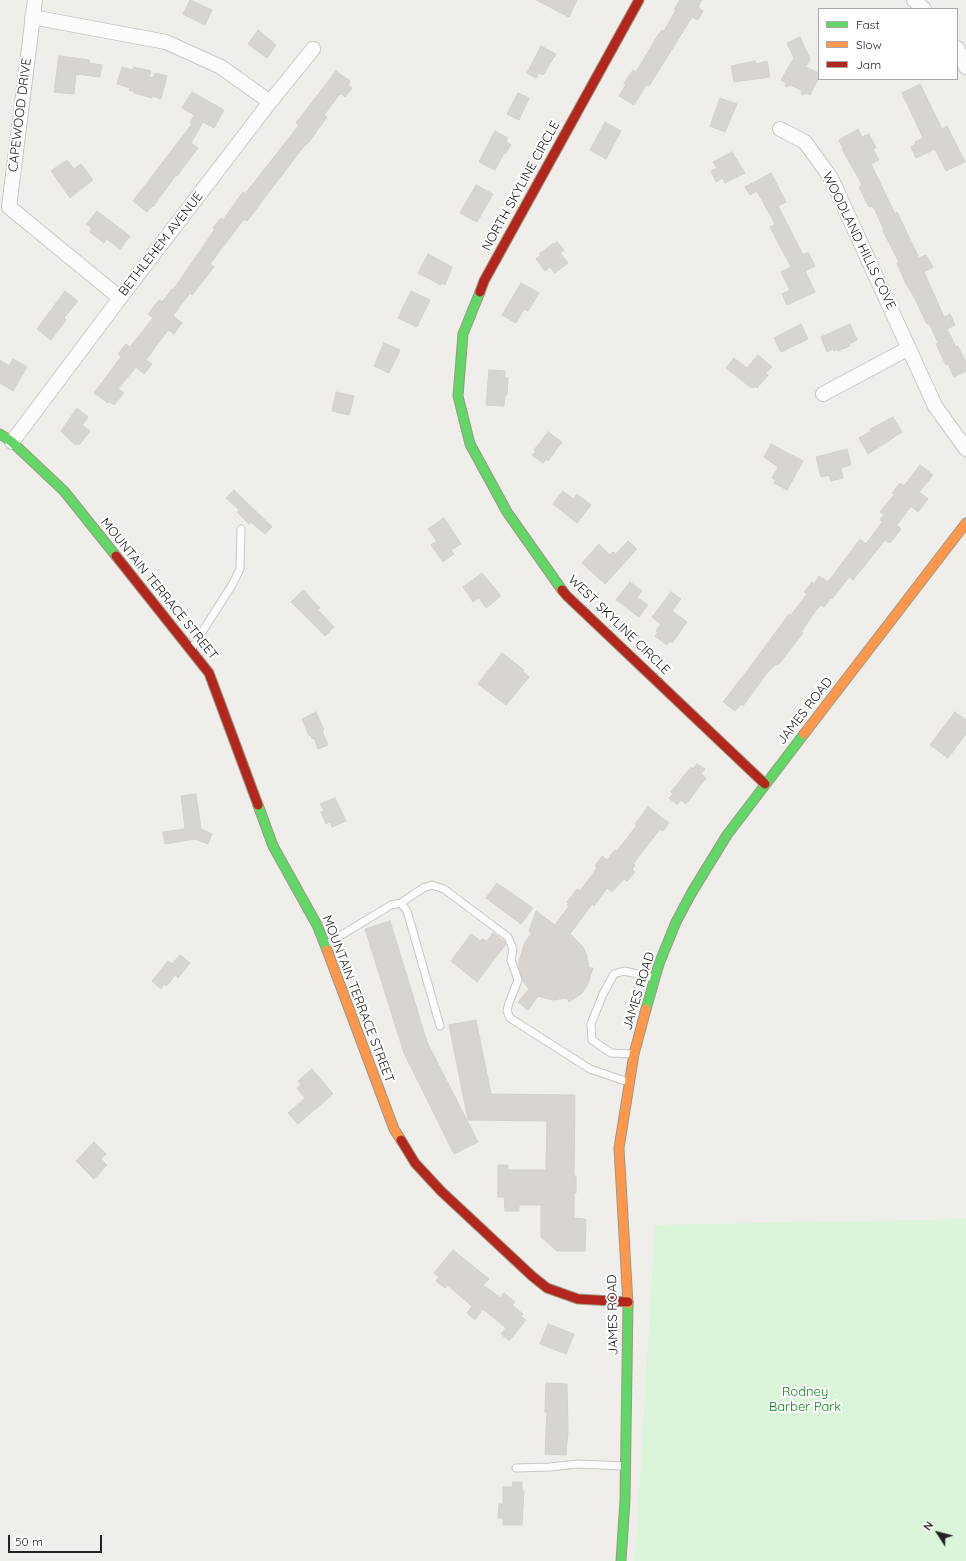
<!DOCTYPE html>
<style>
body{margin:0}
#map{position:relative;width:966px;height:1561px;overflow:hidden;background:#f0eeeb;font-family:Quicksand,sans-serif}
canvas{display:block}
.legend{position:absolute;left:818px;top:8px;width:140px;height:72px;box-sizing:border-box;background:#fff;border:1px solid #a7a7a7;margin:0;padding:5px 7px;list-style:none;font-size:12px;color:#222}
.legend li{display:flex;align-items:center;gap:8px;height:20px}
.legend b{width:20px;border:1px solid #a7a7a7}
.north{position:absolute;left:918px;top:1513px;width:40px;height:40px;-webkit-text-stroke:3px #fff;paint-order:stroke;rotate:306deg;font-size:11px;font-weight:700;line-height:16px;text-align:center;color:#222}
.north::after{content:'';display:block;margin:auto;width:14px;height:18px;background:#222;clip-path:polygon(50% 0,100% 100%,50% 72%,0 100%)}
.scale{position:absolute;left:8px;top:1535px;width:94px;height:18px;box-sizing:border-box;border:2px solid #222;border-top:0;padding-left:5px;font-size:12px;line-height:14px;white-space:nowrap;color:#222;-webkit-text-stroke:3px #fff;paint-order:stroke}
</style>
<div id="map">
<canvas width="966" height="1561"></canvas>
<ul class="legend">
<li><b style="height:5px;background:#63d668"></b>Fast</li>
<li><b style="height:5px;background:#ff974d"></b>Slow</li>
<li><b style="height:5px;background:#b3261e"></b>Jam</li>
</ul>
<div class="north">N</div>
<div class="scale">50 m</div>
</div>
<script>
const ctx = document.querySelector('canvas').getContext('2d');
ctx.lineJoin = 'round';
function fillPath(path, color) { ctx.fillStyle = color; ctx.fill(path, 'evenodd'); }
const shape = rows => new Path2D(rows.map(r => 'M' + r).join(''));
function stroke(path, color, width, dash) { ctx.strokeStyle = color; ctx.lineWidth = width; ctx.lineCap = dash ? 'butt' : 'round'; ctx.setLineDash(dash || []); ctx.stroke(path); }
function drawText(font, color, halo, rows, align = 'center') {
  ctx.font = font + ' Quicksand,sans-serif'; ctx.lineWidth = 4; ctx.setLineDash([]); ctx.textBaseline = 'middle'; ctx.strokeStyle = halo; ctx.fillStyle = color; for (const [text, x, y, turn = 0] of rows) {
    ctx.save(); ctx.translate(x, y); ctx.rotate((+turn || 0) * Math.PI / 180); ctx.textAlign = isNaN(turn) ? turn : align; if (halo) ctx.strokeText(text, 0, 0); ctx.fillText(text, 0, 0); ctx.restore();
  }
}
const park = shape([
 [966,1219,966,1561,635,1561,655,1225]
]);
const building = shape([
 [190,0,212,10,205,25,183,14,190,0],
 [536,0,577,0,569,17,536,0],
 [680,0,702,0,698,7,703,11,698,20,692,17,649,86,646,85,634,105,619,96,626,84,624,83,633,70,636,72,658,35,662,30,664,31,676,10,674,9,680,0],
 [258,30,276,45,267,58,248,44,258,30],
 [800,37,810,59,806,67,819,73,819,77,810,95,806,93,802,95,801,90,790,85,786,87,785,82,781,80,794,58,787,43,800,37],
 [541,46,556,54,543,75,539,73,536,78,527,73,541,46],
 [59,56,89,60,89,63,102,65,100,77,76,74,74,94,54,92,59,56],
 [755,61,756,64,767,61,770,77,734,82,731,66,755,61],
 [122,67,133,70,134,67,139,69,139,68,151,71,149,77,153,78,155,73,167,76,161,99,152,96,152,98,134,93,135,92,129,90,130,88,117,84,122,67],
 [336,71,350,81,348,85,352,88,345,97,341,94,339,95,324,115,327,117,309,142,304,146,247,221,244,219,210,264,214,267,192,295,190,293,173,316,182,323,174,334,168,330,146,360,152,364,144,374,136,367,118,389,124,393,114,405,109,401,108,403,94,393,121,357,118,354,126,344,130,347,153,318,148,314,159,300,162,302,172,289,173,290,215,229,213,228,221,218,223,220,243,192,245,194,299,125,296,123,336,71],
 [920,84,942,129,947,126,965,162,946,171,935,149,916,158,911,147,916,143,915,142,923,138,902,93,920,84],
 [192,92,224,110,214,128,203,122,191,143,198,148,177,176,176,175,153,207,152,206,147,212,133,201,192,124,190,123,194,115,182,108,192,92],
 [518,93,529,98,519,120,507,114,518,93],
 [720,98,737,104,725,132,710,126,720,98],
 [605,122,621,131,606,159,590,150,605,122],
 [858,129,862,137,869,134,876,148,873,149,879,160,871,164,895,214,897,212,919,258,926,255,933,267,924,272,944,317,950,314,955,325,947,329,956,347,958,346,966,362,966,371,954,377,948,364,946,365,936,344,938,343,929,323,927,324,913,295,905,282,897,263,899,262,883,231,884,230,875,210,871,206,869,207,859,187,862,186,860,181,842,149,843,148,839,140,858,129],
 [495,131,508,138,506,142,511,145,505,154,504,153,495,170,479,162,495,131],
 [732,152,745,173,725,183,723,178,716,182,711,171,717,168,713,162,732,152],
 [67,160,74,169,81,164,93,180,70,198,51,171,67,160],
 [771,173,786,202,778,206,803,255,808,252,815,266,805,271,815,292,787,305,782,294,790,290,781,272,791,267,770,227,775,224,757,191,750,195,745,187,771,173],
 [476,185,493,194,477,222,460,213,476,185],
 [97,211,130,236,120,249,107,239,104,243,90,232,92,228,87,224,97,211],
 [557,242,564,250,560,253,568,263,555,273,550,267,545,271,536,259,541,255,539,254,554,243,554,244,557,242],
 [428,254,452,267,445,285,442,283,441,285,418,273,428,254],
 [521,283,539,293,528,311,524,309,516,323,502,315,521,283],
 [65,291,78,301,64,318,66,320,51,340,37,329,65,291],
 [411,291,430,300,417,327,398,318,411,291],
 [801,324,808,339,781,352,774,338,801,324],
 [850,324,857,340,849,344,850,346,838,351,837,349,834,351,833,349,827,352,821,337,850,324],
 [384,343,400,350,389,373,374,366,384,343],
 [758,355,772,367,766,373,768,375,757,388,755,386,754,388,750,387,726,368,734,358,747,368,758,355],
 [13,359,27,367,13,391,0,383,0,360,9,366,13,359],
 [489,370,505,371,505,378,508,378,507,395,505,395,504,406,486,405,489,370],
 [336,392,354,396,349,415,332,411,336,392],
 [77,408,88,417,82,425,90,431,79,445,76,443,75,445,61,431,77,408],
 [893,417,902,432,868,454,859,438,871,431,870,429,893,417],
 [548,432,562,442,548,461,547,459,543,463,532,455,536,451,534,450,548,432],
 [771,444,803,461,787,490,774,483,776,481,772,478,778,467,764,457,771,444],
 [847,449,851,465,841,468,843,478,831,481,829,475,821,477,816,457,847,449],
 [920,465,933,475,919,492,928,499,918,512,911,506,897,525,901,529,890,543,885,540,853,580,849,577,832,599,831,598,824,607,821,605,817,609,801,632,803,633,792,647,778,665,776,664,767,673,743,706,741,704,735,711,723,702,753,663,789,614,791,615,807,594,804,592,812,582,814,584,819,576,828,582,860,539,866,544,882,522,880,520,884,515,880,512,895,494,892,493,900,483,904,486,920,465],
 [234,490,272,527,265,534,251,522,249,524,237,512,239,510,226,498,234,490],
 [563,491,573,499,577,494,591,505,577,523,553,504,563,491],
 [444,518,461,544,451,550,454,554,443,562,431,545,437,541,428,529,444,518],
 [628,541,637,549,605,584,582,563,599,544,610,555,613,552,616,554,628,541],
 [482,573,501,596,486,608,479,598,473,602,463,587,482,573],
 [630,582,642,591,637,597,648,605,639,617,616,600,630,582],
 [303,590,320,608,318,610,334,627,325,636,291,602,303,590],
 [671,592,681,599,672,611,687,622,672,643,670,641,667,645,655,636,658,632,656,631,661,624,652,617,671,592],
 [502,653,524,670,523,672,529,677,506,705,478,684,502,653],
 [316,712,324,730,322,731,328,745,318,749,314,738,312,739,311,735,309,736,302,719,316,712],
 [955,712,966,720,966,734,948,758,930,745,955,712],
 [697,764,705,769,701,774,706,778,686,804,681,800,677,805,669,798,673,794,671,792,691,767,693,769,697,764],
 [196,794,201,829,212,834,208,844,195,839,165,844,163,832,185,829,181,796,196,794],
 [335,798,346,821,332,827,330,822,326,824,321,812,324,811,320,804,335,798],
 [648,807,669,823,663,831,660,829,633,864,635,865,632,870,635,872,627,881,624,879,612,892,607,888,594,906,592,904,570,934,583,947,587,956,589,968,593,968,587,986,581,994,569,1002,567,998,552,1000,538,996,528,1010,518,1002,529,989,523,981,519,968,519,961,525,942,532,933,529,931,536,911,555,925,569,906,567,905,569,903,567,902,577,889,580,891,597,868,595,866,602,856,607,860,615,850,617,851,637,825,635,824,648,807],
 [497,883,533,908,521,924,486,898,497,883],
 [390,921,427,1042,478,1142,454,1154,404,1053,365,929,390,921],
 [493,933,505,942,506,944,477,982,451,961,471,934,481,941,482,939,487,941,493,933],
 [180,955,190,963,178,978,175,975,169,983,166,986,164,984,161,989,152,981,168,961,172,964,180,955],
 [476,1020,491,1094,575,1095,574,1176,576,1176,576,1193,574,1193,574,1218,584,1219,586,1220,585,1251,557,1251,541,1237,541,1205,519,1205,519,1211,505,1211,504,1197,498,1197,498,1165,508,1165,508,1170,546,1170,547,1121,468,1120,449,1025,476,1020],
 [312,1069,333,1094,298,1124,288,1113,305,1098,297,1088,301,1085,298,1081,312,1069],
 [94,1142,106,1154,101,1159,107,1165,94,1179,76,1161,94,1142],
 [453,1250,489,1279,483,1285,501,1298,504,1293,515,1302,512,1305,523,1314,521,1316,526,1320,509,1341,501,1334,506,1328,483,1309,475,1320,467,1313,472,1306,447,1285,445,1288,436,1281,439,1277,434,1273,453,1250],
 [548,1324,574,1334,566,1354,540,1344,548,1324],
 [546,1383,567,1384,568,1431,566,1455,545,1454,547,1412,545,1412,546,1383],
 [513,1482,522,1482,522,1491,524,1491,522,1525,503,1525,503,1518,498,1518,499,1504,503,1504,503,1487,512,1487,513,1482]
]);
const lane = shape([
 [192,648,232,585,240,569,241,529],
 [401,903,423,888,432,885,444,889,508,937,513,949,511,960,518,980,509,1003,507,1011,510,1018,590,1069,628,1082],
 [325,945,391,905,401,903,407,911,440,1026],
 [633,1054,611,1053,592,1040,591,1024,603,994,614,974,624,971,655,978],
 [516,1468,550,1467,577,1464,625,1466]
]);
const street = shape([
 [35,0,9,207,120,298],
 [914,0,924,9],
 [32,17,166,42,221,67,270,102],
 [957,48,966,67],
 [780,129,805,142,831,178,935,406,966,449],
 [823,394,909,348],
 [12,442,120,298,270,102,313,49]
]);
const fast = shape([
 [480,292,463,334,458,396,470,444,507,512,562,590],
 [0,434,12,442,64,491,116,556],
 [258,805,273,846,317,925,327,950],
 [646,1009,659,964,676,922,692,892,727,835,804,734],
 [621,1561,625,1500,628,1304]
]);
const slow = shape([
 [804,734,966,523],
 [327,950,394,1129,401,1140],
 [628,1304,619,1148,634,1054,646,1009]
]);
const jam = shape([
 [480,292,484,281,639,0],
 [116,556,209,673,258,805],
 [562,590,567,596,765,784],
 [401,1140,415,1163,441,1191,532,1276,547,1288,578,1299,628,1302]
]);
const streetNames = [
 ["CAPEWOOD DRIVE",20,115,-83],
 ["NORTH SKYLINE CIRCLE",521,186,-61],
 ["WOODLAND HILLS COVE",859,241,64],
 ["BETHLEHEM AVENUE",161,244,-52],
 ["MOUNTAIN TERRACE STREET",159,589,51],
 ["WEST SKYLINE CIRCLE",619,625,44],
 ["JAMES ROAD",805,711,-52],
 ["JAMES ROAD",639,991,-73],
 ["MOUNTAIN TERRACE STREET",358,999,69],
 ["JAMES ROAD",613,1315,-91]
];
const parkNames = [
 ["Rodney",805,1392],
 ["Barber Park",805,1407]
];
fillPath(park, '#daf5da');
fillPath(building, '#d7d4d2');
stroke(building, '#d3d0cc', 1);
stroke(lane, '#c9c8c7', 9);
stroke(street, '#c9c8c7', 16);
stroke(fast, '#999a82', 11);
stroke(slow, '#999a82', 11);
stroke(jam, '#999a82', 11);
stroke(lane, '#fdfcfc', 7);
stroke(street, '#fdfcfc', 14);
stroke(fast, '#63d668', 9);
stroke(slow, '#ff974d', 9);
stroke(jam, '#b3261e', 9);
drawText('13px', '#222', '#fff', streetNames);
drawText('13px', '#0c8416', '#fff', parkNames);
</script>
